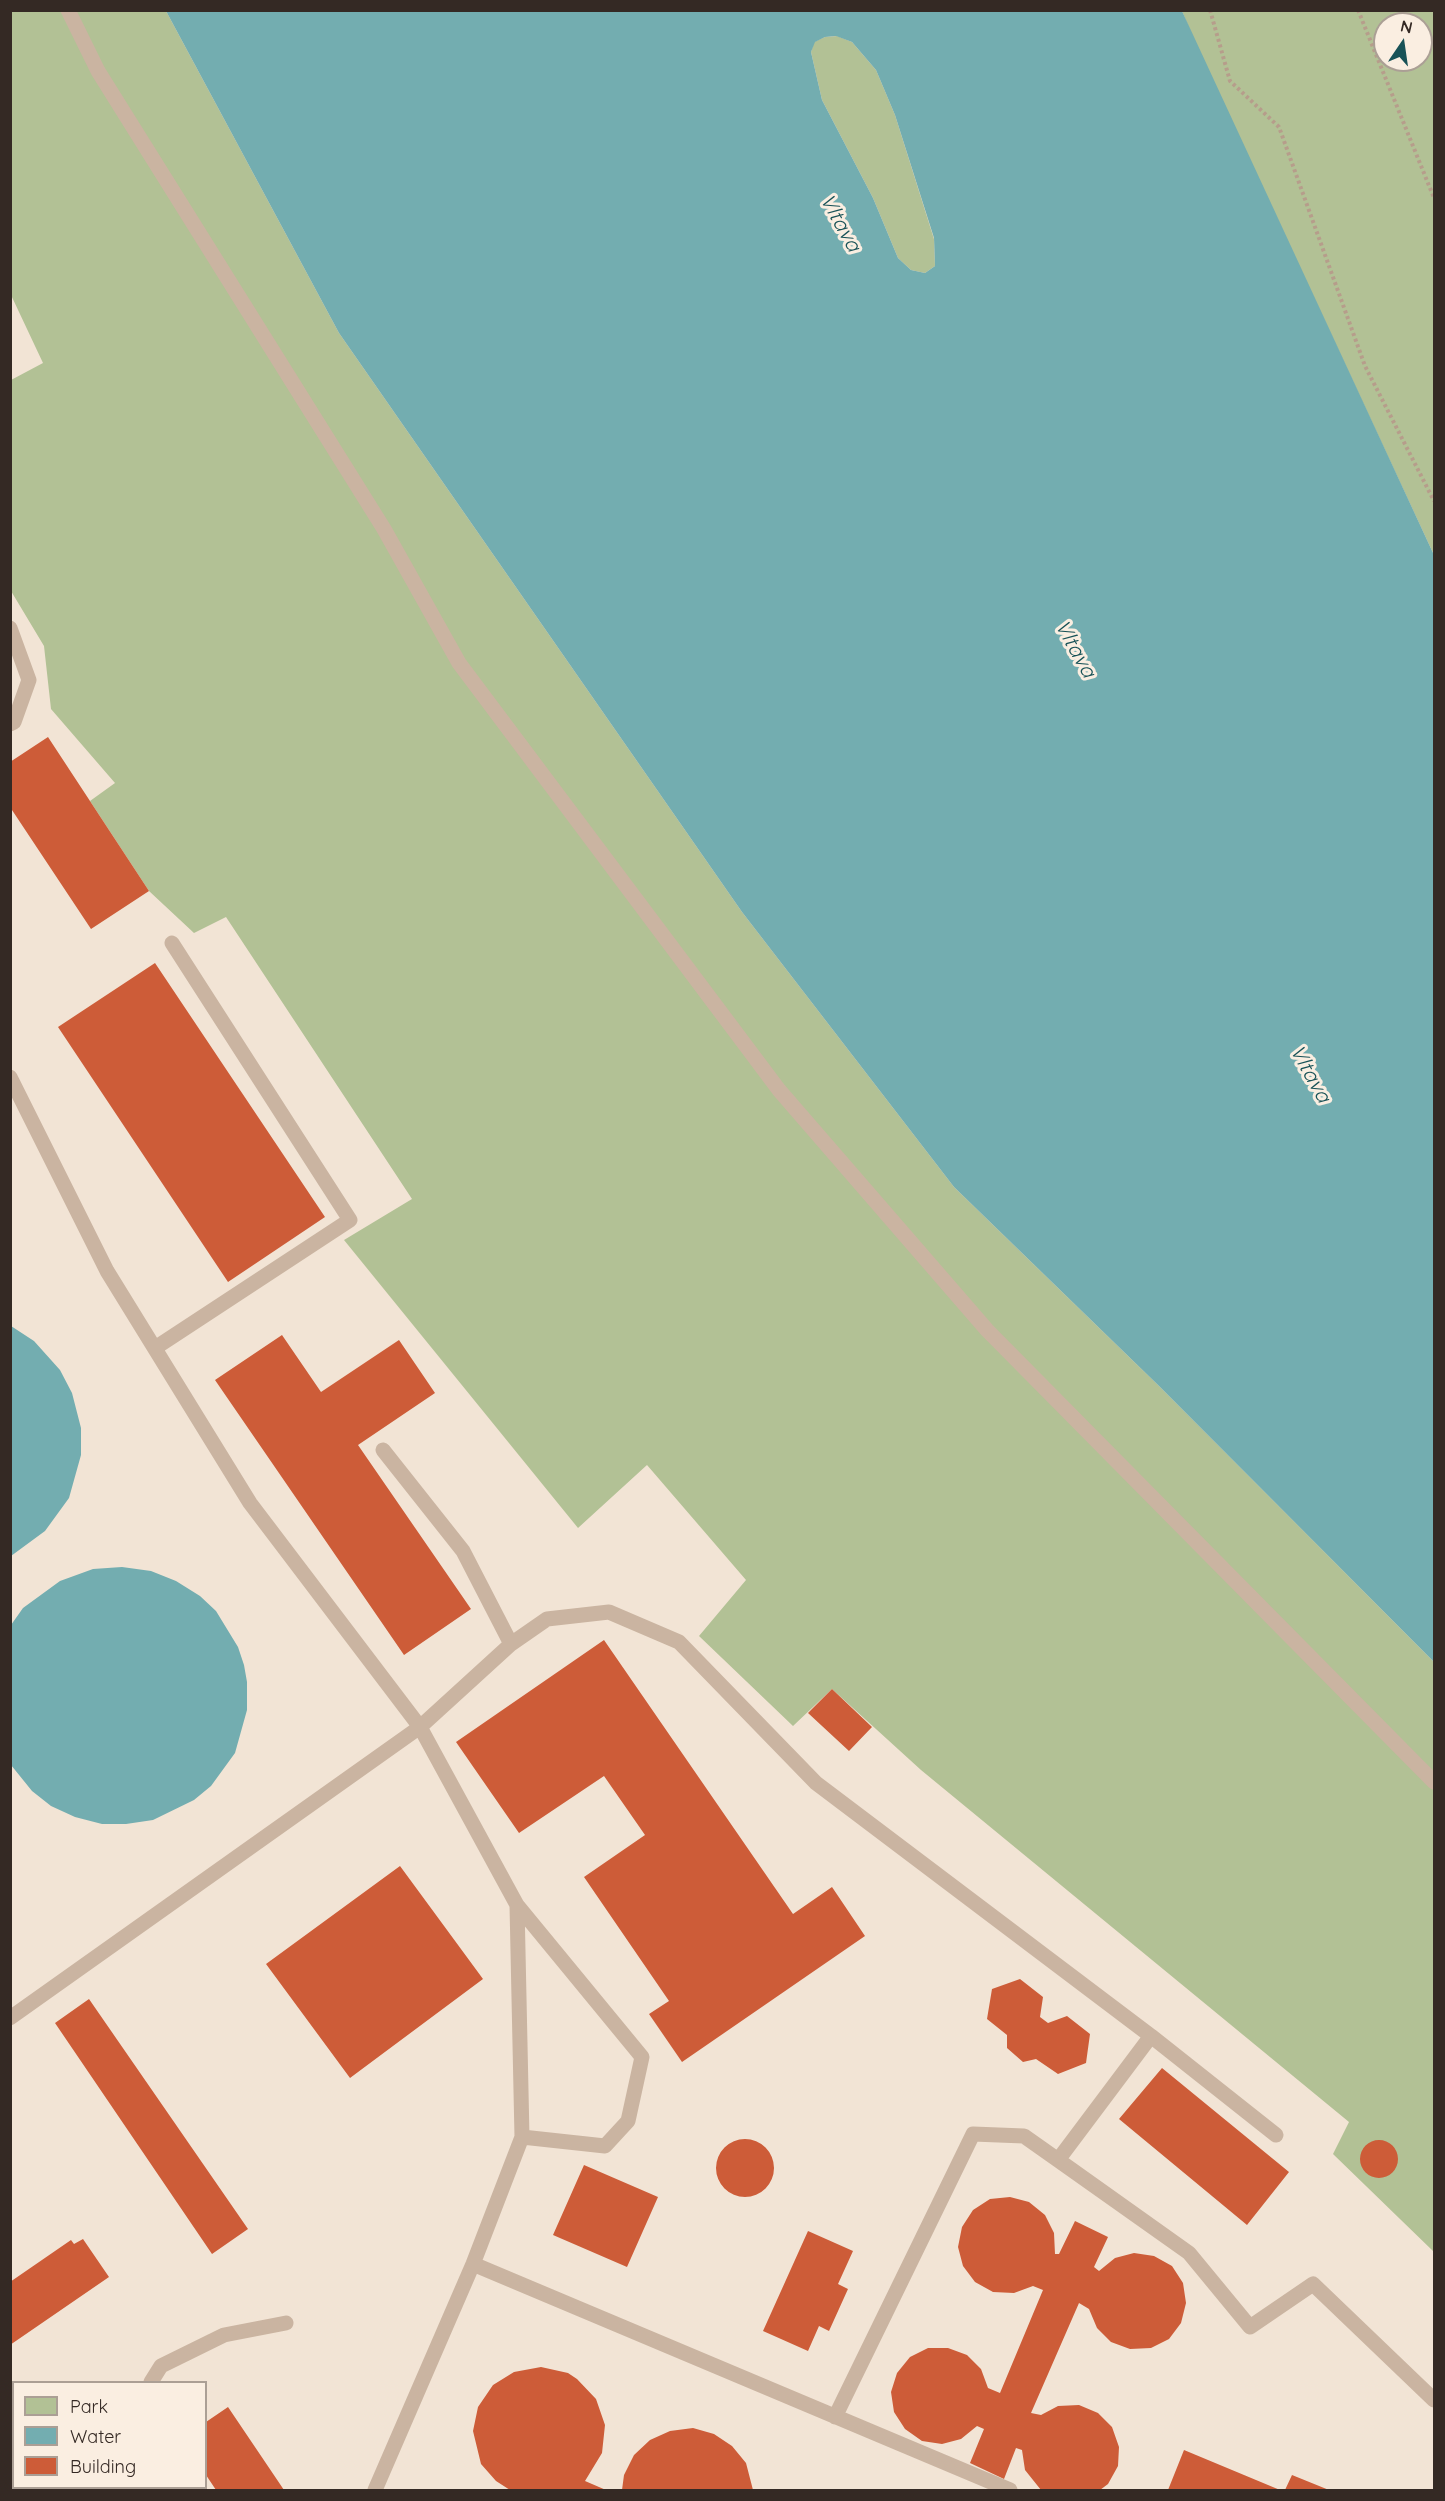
<!DOCTYPE html>
<style>
body{margin:0}
#map{position:relative;width:1445px;height:2501px;overflow:hidden;background:#f2e4d5;font-family:Quicksand,sans-serif}
canvas{display:block}
.frame{position:absolute;inset:0;border:12px solid #342924;pointer-events:none}
.legend{position:absolute;left:12px;top:2381px;width:195px;height:108px;box-sizing:border-box;background:#faeee1;border:2px solid #ab9f95;margin:0;padding:8px 10px;list-style:none;font-size:18px;color:#342924}
.legend li{display:flex;align-items:center;gap:12px;height:30px}
.legend b{width:30px;border:2px solid #ab9f95}
.north{position:absolute;left:1373px;top:12px;width:60px;height:60px;box-sizing:border-box;background:#faeee1;border:2px solid #ab9f95;border-radius:50%;rotate:13deg;font-size:16px;font-weight:700;line-height:24px;text-align:center;color:#342924}
.north::after{content:'';display:block;margin:auto;width:21px;height:27px;background:#185257;clip-path:polygon(50% 0,100% 100%,50% 72%,0 100%)}
</style>
<div id="map">
<canvas width="1445" height="2501"></canvas>
<div class="frame"></div>
<ul class="legend">
<li><b style="height:16px;background:#b2c195"></b>Park</li>
<li><b style="height:16px;background:#73adb0"></b>Water</li>
<li><b style="height:16px;background:#cd5c38"></b>Building</li>
</ul>
<div class="north">N</div>
</div>
<script>
const ctx = document.querySelector('canvas').getContext('2d');
ctx.lineJoin = 'round';
function fillPath(path, color) { ctx.fillStyle = color; ctx.fill(path, 'evenodd'); }
const shape = rows => new Path2D(rows.map(r => 'M' + r).join(''));
function stroke(path, color, width, dash) { ctx.strokeStyle = color; ctx.lineWidth = width; ctx.lineCap = dash ? 'butt' : 'round'; ctx.setLineDash(dash || []); ctx.stroke(path); }
function drawText(font, color, halo, rows, align = 'center') {
  ctx.font = font + ' Quicksand,sans-serif'; ctx.lineWidth = 6; ctx.setLineDash([]); ctx.textBaseline = 'middle'; ctx.strokeStyle = halo; ctx.fillStyle = color; for (const [text, x, y, turn = 0] of rows) {
    ctx.save(); ctx.translate(x, y); ctx.rotate((+turn || 0) * Math.PI / 180); ctx.textAlign = isNaN(turn) ? turn : align; if (halo) ctx.strokeText(text, 0, 0); ctx.fillText(text, 0, 0); ctx.restore();
  }
}
const green = shape([
 [11,11,166,11,339,333,742,912,954,1187,1159,1386,1434,1662,1434,2252,1333,2154,1349,2122,921,1770,832,1689,793,1726,699,1636,746,1580,647,1465,578,1528,344,1240,412,1199,226,917,194,933,149,891,90,801,115,783,51,709,44,646,11,591,11,380,43,363,11,295],
 [1182,11,1434,11,1434,555,1197,47],
 [1385,24,1421,24,1421,60,1385,60],
 [837,36,852,42,876,70,895,115,934,239,935,266,925,273,911,270,898,258,873,198,822,100,811,52,814,42,825,37]
]);
const water = shape([
 [166,11,1182,11,1434,555,1434,1662,1159,1386,954,1187,742,912,339,333],
 [836,36,852,42,876,70,895,115,934,238,935,266,925,273,911,270,898,258,873,198,822,100,811,52,815,42,825,37],
 [11,1326,34,1341,60,1370,72,1393,81,1428,81,1455,69,1498,45,1531,11,1556],
 [122,1567,151,1571,176,1581,200,1596,216,1611,238,1647,244,1665,247,1682,247,1710,235,1753,211,1786,194,1800,153,1820,126,1824,102,1824,75,1817,51,1806,32,1791,11,1765,11,1625,23,1608,60,1581,93,1569]
]);
const building = shape([
 [48,737,149,891,91,929,10,807,10,762],
 [155,963,325,1217,228,1282,58,1027],
 [282,1335,321,1392,399,1340,435,1393,358,1445,471,1609,404,1655,215,1380],
 [604,1640,793,1914,832,1887,865,1936,682,2062,649,2014,669,2001,584,1877,645,1835,604,1776,519,1833,456,1742],
 [832,1689,872,1727,849,1751,808,1713],
 [400,1866,483,1979,350,2078,266,1964],
 [1020,1979,1043,1997,1040,2017,1048,2023,1067,2016,1090,2034,1086,2063,1058,2074,1036,2059,1023,2062,1007,2048,1007,2035,987,2019,992,1989],
 [89,1999,248,2229,212,2254,55,2023],
 [1162,2068,1289,2172,1247,2225,1119,2119],
 '716 2168a29 29 0 1 1 58 0a29 29 0 1 1-58 0Z',
 '1360 2159a19 19 0 1 1 38 0a19 19 0 1 1-38 0Z',
 [584,2165,658,2197,627,2267,553,2235],
 [1010,2197,1029,2202,1045,2215,1054,2233,1055,2254,1059,2254,1075,2221,1108,2237,1094,2267,1099,2271,1115,2258,1134,2253,1154,2256,1172,2266,1183,2283,1186,2303,1181,2323,1169,2339,1151,2348,1130,2349,1111,2342,1097,2328,1089,2309,1079,2303,1031,2413,1041,2415,1058,2406,1079,2405,1098,2413,1112,2427,1119,2447,1118,2466,1108,2484,1100,2490,1041,2490,1025,2470,1022,2450,1016,2448,1004,2479,970,2463,984,2429,977,2426,961,2439,942,2444,922,2441,905,2429,894,2412,891,2392,897,2373,910,2357,928,2348,948,2348,967,2355,981,2369,988,2388,1000,2393,1043,2290,1033,2286,1014,2293,993,2292,975,2282,963,2266,958,2247,962,2227,973,2210,990,2199],
 [808,2231,853,2251,838,2284,848,2289,829,2331,819,2326,808,2351,763,2331],
 [83,2239,109,2277,10,2345,10,2282,71,2240,74,2244],
 [541,2367,568,2373,577,2379,596,2399,605,2425,602,2453,585,2481,606,2490,510,2490,496,2481,481,2464,473,2431,478,2407,493,2385,514,2372],
 [228,2407,284,2490,216,2490,206,2475,206,2422],
 [693,2428,714,2434,732,2446,746,2463,753,2490,622,2490,624,2475,634,2455,650,2440,670,2431],
 [1184,2450,1280,2490,1168,2490],
 [1292,2475,1329,2490,1285,2490]
]);
const path = shape([
 [1210,10,1230,81,1279,127,1365,366,1434,501],
 [1358,10,1434,198]
]);
const service = shape([
 [68,10,98,71,384,529,459,663,779,1090,987,1330,1434,1782],
 [10,628,29,680,14,722,10,724],
 [10,1077,107,1271,250,1503,420,1727,517,1905,522,2137,473,2264,375,2490],
 [155,1348,350,1220,172,943],
 [511,1644,547,1619,609,1612,679,1642,816,1783,1151,2036,1276,2135],
 [517,1905,642,2057,628,2121,605,2146,522,2137],
 [10,2018,420,1727,511,1644,463,1551,383,1450],
 [1058,2160,1151,2036],
 [473,2264,1010,2490],
 [151,2382,161,2366,224,2335,286,2323],
 [835,2417,973,2134,1024,2136,1058,2160,1189,2253,1250,2327,1313,2284,1434,2400],
 [10,2445,14,2450],
 [40,2488,43,2490],
 [127,2490,127,2488]
]);
const waterNames = [
 ["Vltava",840,223,61],
 ["Vltava",1075,649,61],
 ["Vltava",1310,1074,61]
];
fillPath(green, '#b2c195');
fillPath(water, '#73adb0');
fillPath(building, '#cd5c38');
stroke(path, '#b69d8b', 4, [3, 3]);
stroke(service, '#cab4a1', 15);
drawText('italic 21px', '#185257', '#faeee1', waterNames);
</script>
